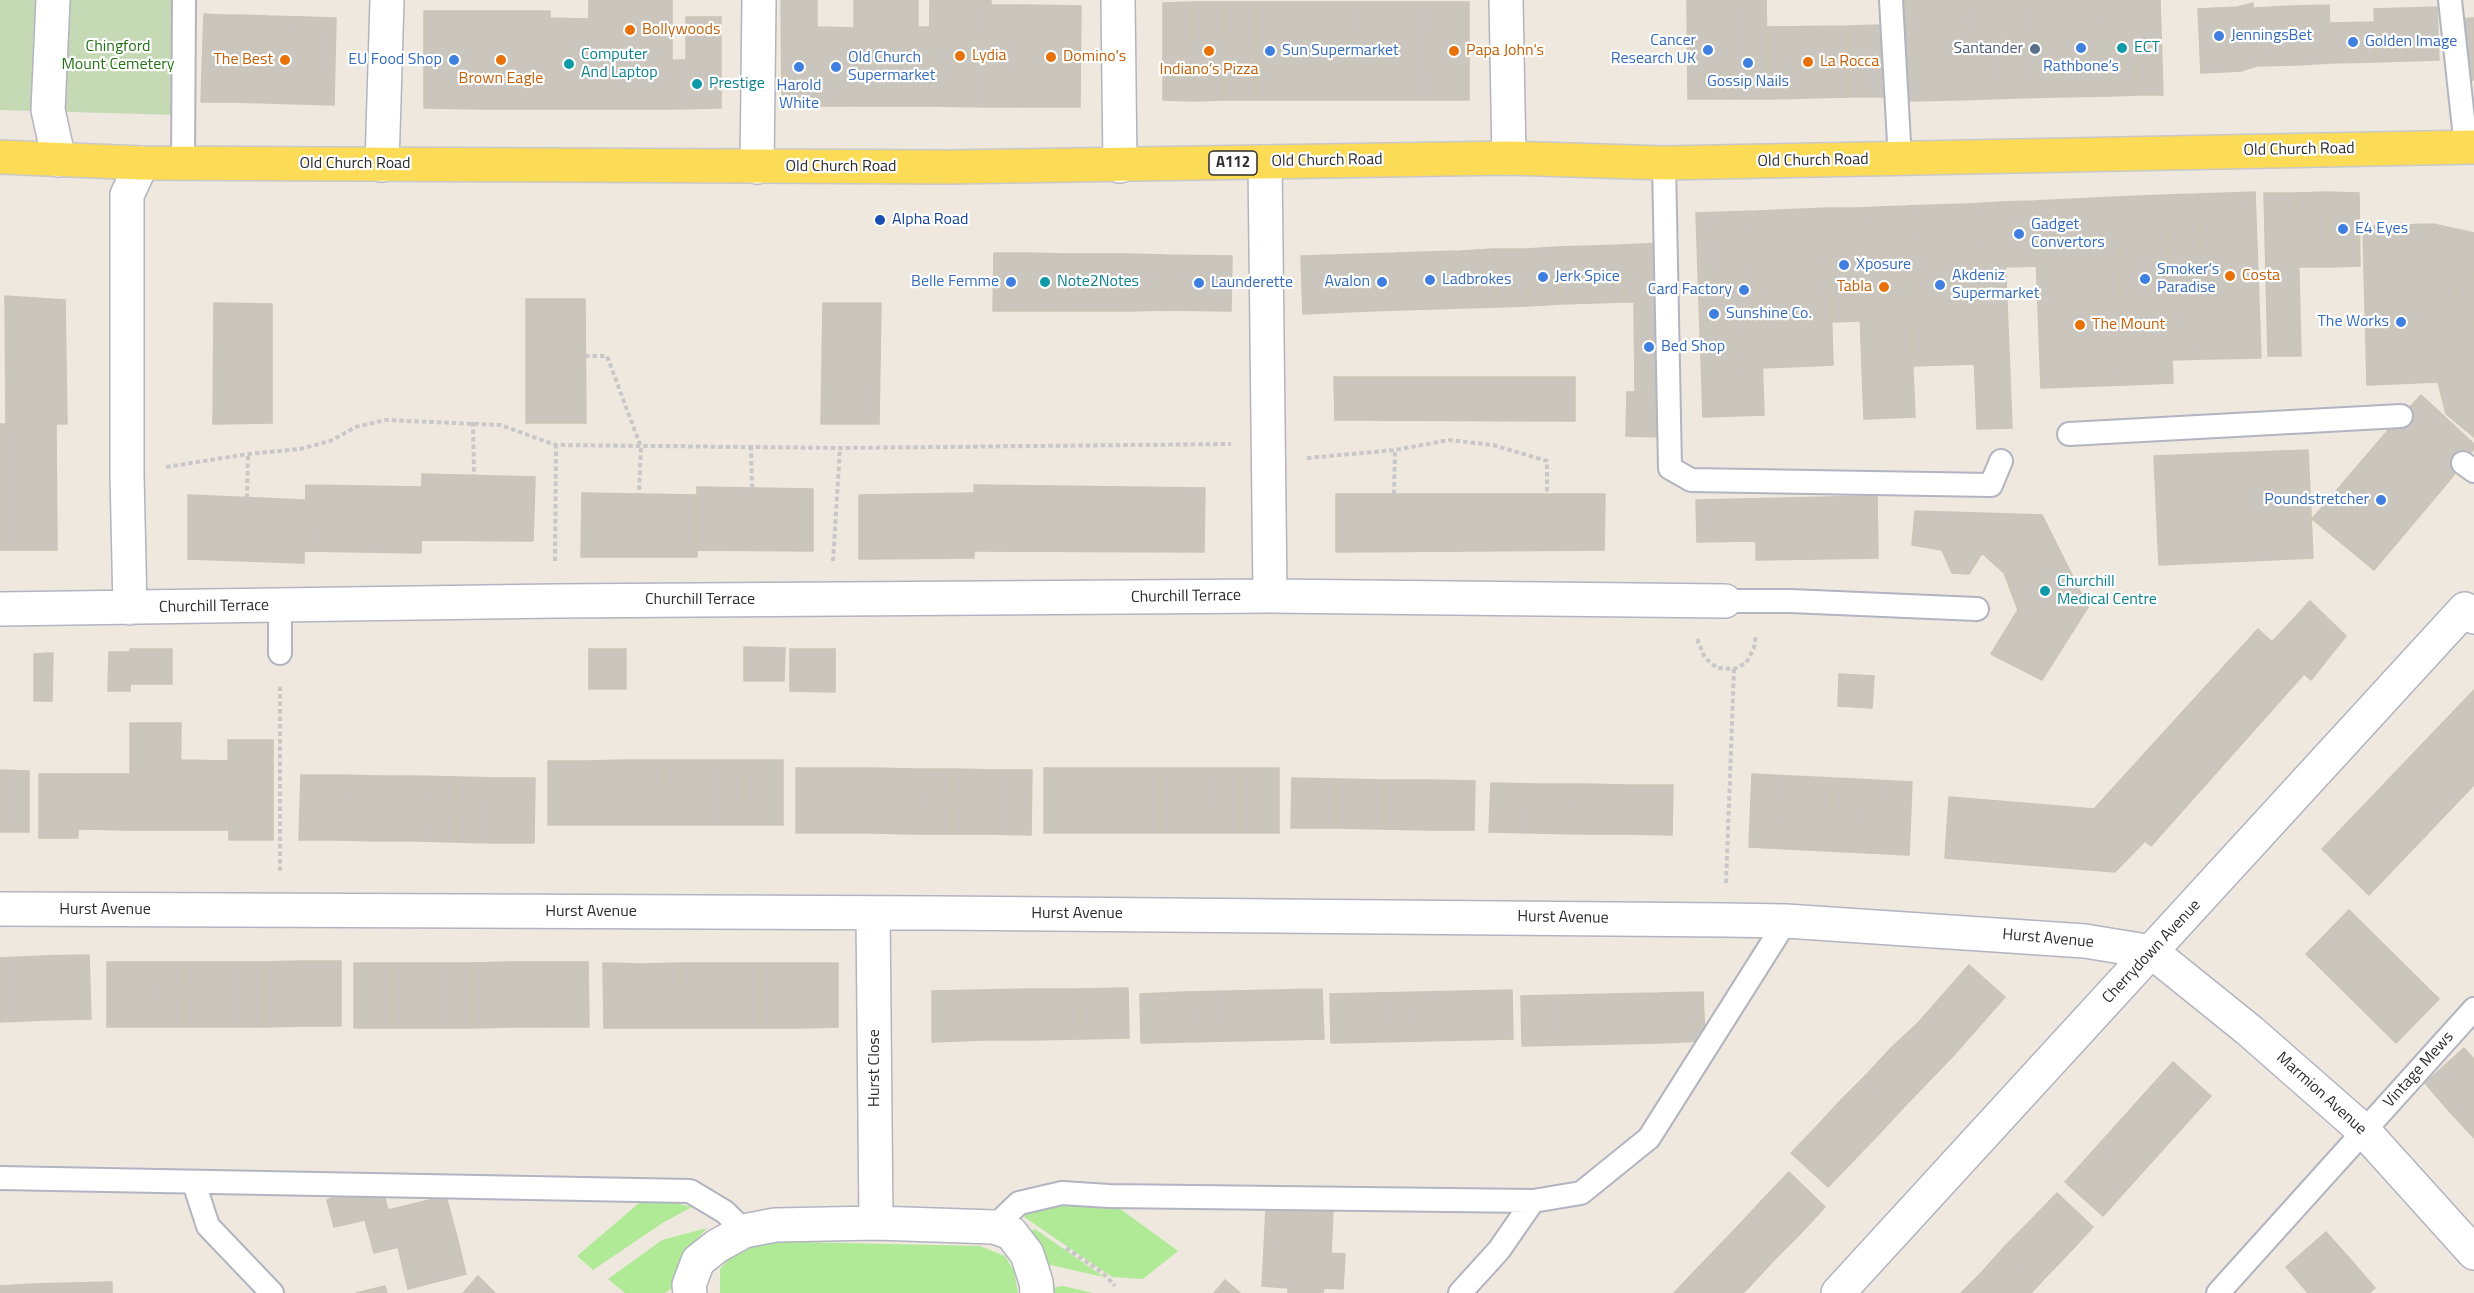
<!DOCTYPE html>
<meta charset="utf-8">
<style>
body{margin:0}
canvas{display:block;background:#efe8de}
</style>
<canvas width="2474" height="1293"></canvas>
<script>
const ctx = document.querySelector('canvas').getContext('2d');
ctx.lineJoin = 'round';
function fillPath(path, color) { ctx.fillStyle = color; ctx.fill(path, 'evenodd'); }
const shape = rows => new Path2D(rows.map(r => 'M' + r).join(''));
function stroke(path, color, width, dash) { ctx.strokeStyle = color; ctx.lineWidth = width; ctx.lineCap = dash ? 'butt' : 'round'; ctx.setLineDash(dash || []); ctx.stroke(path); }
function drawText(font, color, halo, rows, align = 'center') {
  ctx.font = font + ' "Titillium Web",sans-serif'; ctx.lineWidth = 4.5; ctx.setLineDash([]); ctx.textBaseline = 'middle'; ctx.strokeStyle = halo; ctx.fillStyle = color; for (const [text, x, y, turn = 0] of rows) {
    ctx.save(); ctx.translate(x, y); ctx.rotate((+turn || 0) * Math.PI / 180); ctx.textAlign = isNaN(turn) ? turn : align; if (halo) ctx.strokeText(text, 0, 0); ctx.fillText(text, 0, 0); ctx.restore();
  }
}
const green = shape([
 [663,1200,692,1207,664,1222,593,1270,577,1256,639,1203],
 [1095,1203,1119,1208,1178,1251,1143,1279,1112,1277,1024,1217,1031,1210,1059,1205],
 [707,1228,692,1245,678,1284,665,1293,625,1293,608,1279,662,1240],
 [1035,1229,1104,1277,1046,1264,1030,1231],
 [752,1241,980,1246,1005,1256,1014,1271,1018,1293,720,1293,720,1269,733,1254],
 [1063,1286,1093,1293,1051,1293,1051,1288]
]);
const cemetery = shape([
 [0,0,175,0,177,115,0,110]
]);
const building = shape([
 [589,0,672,0,672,109,588,109,589,0],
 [781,0,817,0,817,106,782,106,781,0],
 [854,0,918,0,918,27,854,28,854,0],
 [930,0,991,0,990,107,929,106,930,0],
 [1687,0,1728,0,1729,99,1688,99,1687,0],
 [1728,0,1766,0,1768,99,1729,99,1728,0],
 [1904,0,1953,0,1956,100,1907,101,1904,0],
 [1953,0,1983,0,1985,99,1956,100,1953,0],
 [1983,0,2016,0,2018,98,1985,99,1983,0],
 [2016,0,2053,0,2055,97,2018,98,2016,0],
 [2053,0,2108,0,2110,96,2055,97,2053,0],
 [2108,0,2134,0,2136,95,2110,96,2108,0],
 [2134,0,2160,0,2163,95,2136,95,2134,0],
 [1193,2,1194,101,1163,100,1163,3,1193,2],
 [1193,2,1224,2,1225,100,1194,101,1193,2],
 [1224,2,1255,2,1255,100,1225,100,1224,2],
 [1255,2,1286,2,1285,100,1255,100,1255,2],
 [1286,2,1316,2,1316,100,1285,100,1286,2],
 [1316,2,1346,2,1347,100,1316,100,1316,2],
 [1346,2,1377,2,1377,100,1347,100,1346,2],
 [1377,2,1408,2,1408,100,1377,100,1377,2],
 [1408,2,1438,2,1439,100,1408,100,1408,2],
 [1438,2,1469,2,1469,100,1439,100,1438,2],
 [2253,3,2257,66,2241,71,2237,7,2253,3],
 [991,5,1022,5,1021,107,990,107,991,5],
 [1022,5,1081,6,1080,107,1021,107,1022,5],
 [2329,5,2331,63,2295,65,2292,6,2329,5],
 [2292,6,2295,65,2257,66,2255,8,2292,6],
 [2237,7,2241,71,2201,73,2198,9,2237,7],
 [2437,7,2439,60,2406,61,2405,8,2437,7],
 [2405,8,2406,61,2376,62,2374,9,2405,8],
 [424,11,484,11,484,109,424,108,424,11],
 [484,11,517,11,517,109,484,109,484,11],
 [517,11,550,11,550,109,517,109,517,11],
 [204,14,220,15,218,102,201,102,204,14],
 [220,15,237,15,234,102,218,102,220,15],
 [237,15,269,16,267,103,234,102,237,15],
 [269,16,303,17,301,104,267,103,269,16],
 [303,17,336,18,334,105,301,104,303,17],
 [686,17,721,17,721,108,672,109,672,60,686,60,686,17],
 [550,18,588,19,588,109,550,109,550,18],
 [2474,18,2474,80,2463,81,2457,19,2474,18],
 [2374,22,2376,62,2331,63,2330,23,2374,22],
 [1884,25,1885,97,1849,97,1848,26,1884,25],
 [1848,26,1849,97,1768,99,1767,27,1848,26],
 [817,27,854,28,854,106,817,106,817,27],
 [929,27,929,106,854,106,854,28,929,27],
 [2255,192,2261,358,2205,359,2198,194,2255,192],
 [2327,192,2359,193,2360,266,2328,267,2327,192],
 [2327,192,2328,267,2299,267,2297,193,2327,192],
 [2264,193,2297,193,2301,356,2268,356,2264,193],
 [2198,194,2205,359,2172,360,2166,195,2198,194],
 [2166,195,2173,383,2125,385,2117,197,2166,195],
 [2117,197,2125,385,2041,388,2034,201,2117,197],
 [2034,201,2036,266,2005,267,2003,202,2034,201],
 [2003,202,2012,428,1977,429,1968,204,2003,202],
 [1968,204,1974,364,1913,366,1906,206,1968,204],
 [1906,206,1915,417,1864,419,1856,208,1906,206],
 [1828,208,1856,208,1859,321,1832,322,1828,208],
 [1828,208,1833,365,1762,368,1757,211,1828,208],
 [1757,211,1764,415,1732,416,1726,212,1757,211],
 [1726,212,1732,416,1703,417,1696,213,1726,212],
 [2433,224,2438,382,2367,385,2363,226,2433,224],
 [2433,224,2474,233,2474,278,2454,291,2436,261,2434,262,2433,224],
 [1662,243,1664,437,1626,436,1627,392,1635,392,1634,302,1624,302,1622,245,1662,243],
 [1622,245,1624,302,1560,304,1558,247,1622,245],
 [1558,247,1560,304,1528,306,1526,249,1558,247],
 [1494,249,1526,249,1528,306,1496,307,1494,249],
 [1494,249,1496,307,1463,308,1461,251,1494,249],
 [1461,251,1463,308,1399,310,1397,253,1461,251],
 [994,253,1028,253,1027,311,993,311,994,253],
 [1028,253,1062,254,1061,311,1027,311,1028,253],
 [1397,253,1399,310,1367,311,1365,254,1397,253],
 [1062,254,1131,254,1129,311,1061,311,1062,254],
 [1131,254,1166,255,1165,310,1129,311,1131,254],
 [1365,254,1367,311,1303,314,1301,256,1365,254],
 [1166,255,1232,256,1231,311,1165,310,1166,255],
 [2436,261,2474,322,2474,381,2446,414,2438,382,2434,262,2436,261],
 [2474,278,2474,322,2454,291,2474,278],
 [5,296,65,300,67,424,6,424,5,296],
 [526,299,585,299,586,423,526,423,526,299],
 [214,303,272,304,272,423,213,424,214,303],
 [823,303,881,303,879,424,821,424,823,303],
 [1334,377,1575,377,1575,421,1335,420,1334,377],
 [2473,381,2474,381,2474,437,2446,414,2473,381],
 [2421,395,2474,444,2474,449,2449,481,2390,428,2421,395],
 [0,424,56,425,57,550,0,550,0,424],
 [2390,428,2449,481,2374,570,2312,519,2390,428],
 [2308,450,2313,558,2159,565,2154,456,2308,450],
 [422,474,535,477,533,541,421,540,422,474],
 [306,485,422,487,421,553,304,551,306,485],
 [974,485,1205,488,1204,552,975,551,974,485],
 [697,487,813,489,813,551,697,550,697,487],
 [582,493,697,495,697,557,581,557,582,493],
 [975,493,974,558,859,559,859,495,975,493],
 [1336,494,1605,494,1604,550,1336,552,1336,494],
 [188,495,304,500,304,563,188,559,188,495],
 [1877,496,1878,558,1756,560,1756,541,1697,542,1696,500,1877,496],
 [1915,511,2042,515,2088,607,2042,680,1991,654,2018,610,2004,573,1982,553,1969,574,1952,573,1942,550,1912,545,1915,511],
 [2310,601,2346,636,2311,680,2304,674,2151,846,2145,841,2115,872,1945,858,1949,797,2094,809,2258,629,2272,642,2310,601],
 [744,647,785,648,784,681,744,681,744,647],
 [130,649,172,649,172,684,130,684,130,649],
 [589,649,626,649,626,689,589,689,589,649],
 [790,649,835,649,835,692,790,691,790,649],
 [109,652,131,652,130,691,108,691,109,652],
 [53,653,52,701,34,701,34,654,53,653],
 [1839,674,1874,676,1872,708,1838,706,1839,674],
 [2474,690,2474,785,2369,895,2322,849,2474,690],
 [130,723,181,723,180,830,130,830,130,723],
 [228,740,273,740,273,840,229,840,228,740],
 [180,760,229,761,228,830,180,830,180,760],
 [626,760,626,825,587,825,587,761,626,760],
 [626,760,665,760,666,825,626,825,626,760],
 [665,760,704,760,704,825,666,825,665,760],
 [704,760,743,760,744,825,704,825,704,760],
 [743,760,783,760,783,825,744,825,743,760],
 [548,761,587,761,587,825,548,825,548,761],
 [796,768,836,768,835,833,796,833,796,768],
 [836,768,874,768,874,833,835,833,836,768],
 [874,768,914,769,913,834,874,833,874,768],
 [1044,768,1083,768,1084,833,1044,833,1044,768],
 [1083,768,1122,768,1122,833,1084,833,1083,768],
 [1122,768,1161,768,1161,833,1122,833,1122,768],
 [1161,768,1200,768,1201,833,1161,833,1161,768],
 [1200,768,1240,768,1240,833,1201,833,1200,768],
 [1240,768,1279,768,1279,833,1240,833,1240,768],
 [914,769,953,769,952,834,913,834,914,769],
 [953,769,992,770,992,834,952,834,953,769],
 [0,770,29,771,29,832,0,832,0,770],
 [992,770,1032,770,1031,835,992,834,992,770],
 [39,774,79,774,78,838,39,838,39,774],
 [79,774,130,774,130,830,79,829,79,774],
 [1752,774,1792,776,1788,849,1749,847,1752,774],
 [301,775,340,775,339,840,299,840,301,775],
 [340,775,378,776,378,841,339,840,340,775],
 [378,776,418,776,416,841,378,841,378,776],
 [418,776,457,777,456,842,416,841,418,776],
 [1792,776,1833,778,1829,851,1788,849,1792,776],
 [457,777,496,778,495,843,456,842,457,777],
 [496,778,535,778,534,843,495,843,496,778],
 [1292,778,1337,779,1337,828,1291,828,1292,778],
 [1833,778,1873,780,1869,853,1829,851,1833,778],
 [1337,779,1383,780,1383,829,1337,828,1337,779],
 [1383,780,1429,780,1429,830,1383,829,1383,780],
 [1429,780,1475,781,1474,830,1429,830,1429,780],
 [1873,780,1912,782,1909,855,1869,853,1873,780],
 [1491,783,1536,784,1535,833,1489,832,1491,783],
 [1536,784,1582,784,1581,834,1535,833,1536,784],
 [1582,784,1627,785,1627,834,1581,834,1582,784],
 [1627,785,1673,785,1672,835,1627,834,1627,785],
 [2349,910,2439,999,2396,1043,2306,954,2349,910],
 [89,955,91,1019,45,1020,43,956,89,955],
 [43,956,45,1020,0,1022,0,958,43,956],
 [302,961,341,961,341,1026,302,1026,302,961],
 [302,961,302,1026,263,1027,263,962,302,961],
 [107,962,145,962,146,1027,107,1027,107,962],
 [145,962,184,962,185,1027,146,1027,145,962],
 [184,962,224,962,224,1027,185,1027,184,962],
 [224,962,263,962,263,1027,224,1027,224,962],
 [511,962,511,1027,471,1028,471,963,511,962],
 [511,962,550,962,550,1027,511,1027,511,962],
 [550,962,588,962,589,1027,550,1027,550,962],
 [354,963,393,963,393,1028,354,1028,354,963],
 [393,963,432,963,432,1028,393,1028,393,963],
 [432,963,471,963,471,1028,432,1028,432,963],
 [603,963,643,964,643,1028,604,1028,603,963],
 [681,963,682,1028,643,1028,643,964,681,963],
 [681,963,721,963,721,1028,682,1028,681,963],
 [721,963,760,963,760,1028,721,1028,721,963],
 [760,963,799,963,799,1028,760,1028,760,963],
 [799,963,838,963,838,1027,799,1028,799,963],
 [1969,965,2005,997,1954,1055,1918,1023,1969,965],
 [1128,988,1129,1038,1080,1039,1079,989,1128,988],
 [1030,989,1079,989,1080,1039,1031,1040,1030,989],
 [1030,989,1031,1040,982,1040,981,990,1030,989],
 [1322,989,1324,1039,1278,1040,1277,990,1322,989],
 [981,990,982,1040,932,1042,932,991,981,990],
 [1277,990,1278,1040,1232,1041,1231,991,1277,990],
 [1512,990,1513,1039,1468,1040,1467,991,1512,990],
 [1231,991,1232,1041,1186,1042,1185,992,1231,991],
 [1467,991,1468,1040,1422,1041,1421,992,1467,991],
 [1185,992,1186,1042,1141,1043,1140,994,1185,992],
 [1421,992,1422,1041,1377,1042,1376,993,1421,992],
 [1703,992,1705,1041,1660,1043,1658,993,1703,992],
 [1376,993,1377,1042,1331,1043,1330,994,1376,993],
 [1658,993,1660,1043,1613,1044,1612,994,1658,993],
 [1612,994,1613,1044,1568,1045,1567,995,1612,994],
 [1567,995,1568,1045,1522,1046,1521,996,1567,995],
 [1918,1023,1954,1055,1928,1082,1892,1047,1918,1023],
 [1892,1047,1928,1082,1903,1108,1867,1074,1892,1047],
 [2464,1048,2474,1059,2474,1089,2449,1111,2425,1083,2464,1048],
 [2173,1062,2211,1096,2184,1126,2146,1092,2173,1062],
 [1867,1074,1903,1108,1878,1135,1841,1100,1867,1074],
 [2474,1089,2474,1138,2449,1111,2474,1089],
 [2146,1092,2184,1126,2157,1156,2119,1122,2146,1092],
 [1841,1100,1878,1135,1853,1161,1817,1126,1841,1100],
 [2119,1122,2157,1156,2130,1186,2092,1152,2119,1122],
 [1817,1126,1853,1161,1828,1187,1791,1153,1817,1126],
 [2092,1152,2130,1186,2103,1216,2065,1182,2092,1152],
 [1789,1172,1825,1207,1801,1233,1764,1198,1789,1172],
 [2057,1193,2093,1227,2068,1254,2032,1219,2057,1193],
 [384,1195,388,1210,446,1196,456,1233,374,1253,365,1220,334,1227,327,1200,338,1196,384,1195],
 [1764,1198,1801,1233,1775,1259,1739,1225,1764,1198],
 [1266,1207,1333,1211,1331,1253,1264,1249,1266,1207],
 [2032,1219,2068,1254,2043,1280,2006,1245,2032,1219],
 [1739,1225,1775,1259,1750,1286,1714,1251,1739,1225],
 [2326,1232,2351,1260,2312,1293,2308,1293,2286,1267,2326,1232],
 [456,1233,466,1274,408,1289,398,1247,456,1233],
 [2006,1245,2043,1280,2031,1293,2004,1293,1982,1272,2006,1245],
 [1264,1249,1345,1254,1343,1289,1324,1288,1323,1293,1288,1293,1288,1288,1262,1286,1264,1249],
 [1714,1251,1750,1286,1743,1293,1705,1293,1689,1277,1714,1251],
 [2351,1260,2375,1288,2369,1293,2312,1293,2351,1260],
 [1982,1272,2004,1293,1961,1293,1982,1272],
 [478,1276,495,1293,463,1293,478,1276],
 [1689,1277,1705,1293,1674,1293,1689,1277],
 [1225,1280,1240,1293,1214,1293,1225,1280],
 [112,1282,112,1293,73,1293,73,1283,112,1282],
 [73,1283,73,1293,34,1293,33,1284,73,1283],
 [33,1284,34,1293,0,1293,0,1286,33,1284],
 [385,1286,387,1293,356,1293,385,1286]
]);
const path = shape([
 [585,356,607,356,641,447,639,494],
 [473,422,474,475],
 [751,446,752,488],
 [1307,458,1395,450,1449,440,1493,445,1547,461,1547,494],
 [166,467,248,454,300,449,330,441,356,427,385,420,500,425,556,445,840,448,1231,444],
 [1394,494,1395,450],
 [247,498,248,454],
 [555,561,556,445],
 [833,561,840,448],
 [1697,639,1705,658,1717,668,1734,669,1746,663,1754,648,1756,635],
 [280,871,280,686],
 [1726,883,1734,669],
 [1066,1248,1103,1273,1115,1286]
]);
const service = shape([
 [1891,0,1900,160],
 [2450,0,2466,147],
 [183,163,184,0],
 [1664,163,1670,468,1691,480,1991,485,2001,461],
 [2069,434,2401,416],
 [2463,463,2474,471],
 [1725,601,1790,601,1977,609],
 [280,606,280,653],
 [0,1178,690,1191,725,1212,744,1231],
 [194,1183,208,1226,272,1293],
 [994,1227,1019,1203,1062,1193,1109,1196,1533,1201,1581,1193,1649,1138,1786,921],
 [1460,1293,1499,1250,1533,1201],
 [2218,1293,2474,1009]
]);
const minor = shape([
 [53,0,48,110,59,160],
 [1118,0,1120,166],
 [1506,0,1509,158],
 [1265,162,1270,596],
 [382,165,387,0],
 [757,167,759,0],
 [130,608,127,474,127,195,142,163],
 [0,609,555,601,1270,596,1725,601],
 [0,909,938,913,1725,920,1786,921,2085,941,2152,952,2250,1031,2364,1131,2474,1253],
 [873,913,876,1223],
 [690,1293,689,1285,698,1261,717,1246,744,1231,775,1225,876,1223,994,1227,1011,1233,1027,1254,1036,1282,1037,1293],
 [1838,1293,2465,609,2474,617]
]);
const primary = shape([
 [0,157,142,163,950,167,1509,158,1664,163,2474,147]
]);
const markers = [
 [630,30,6,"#e8710a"],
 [2219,36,6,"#3f7fe0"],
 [2353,42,6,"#3f7fe0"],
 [2081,48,6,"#3f7fe0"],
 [2122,48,6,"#0f9aa8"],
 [2035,49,6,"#5c6f8a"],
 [1708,50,6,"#3f7fe0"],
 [1209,51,6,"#e8710a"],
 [1270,51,6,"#3f7fe0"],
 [1454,51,6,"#e8710a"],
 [960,56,6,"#e8710a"],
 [1051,57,6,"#e8710a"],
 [285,60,6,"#e8710a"],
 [454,60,6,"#3f7fe0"],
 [501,60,6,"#e8710a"],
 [1808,62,6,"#e8710a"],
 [1748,63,6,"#3f7fe0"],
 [569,64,6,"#0f9aa8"],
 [799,67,6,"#3f7fe0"],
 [836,67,6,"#3f7fe0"],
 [697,84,6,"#0f9aa8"],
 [880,220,6,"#1a4fb4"],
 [2343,229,6,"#3f7fe0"],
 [2019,234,6,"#3f7fe0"],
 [1844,265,6,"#3f7fe0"],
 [2230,276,6,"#e8710a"],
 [1543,277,6,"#3f7fe0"],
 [2145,279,6,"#3f7fe0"],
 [1430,280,6,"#3f7fe0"],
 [1011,282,6,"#3f7fe0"],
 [1045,282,6,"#0f9aa8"],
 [1382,282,6,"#3f7fe0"],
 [1199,283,6,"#3f7fe0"],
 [1940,285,6,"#3f7fe0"],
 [1884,287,6,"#e8710a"],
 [1744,290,6,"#3f7fe0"],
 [1714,314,6,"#3f7fe0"],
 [2401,322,6,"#3f7fe0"],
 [2080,325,6,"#e8710a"],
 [1649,347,6,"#3f7fe0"],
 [2381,500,6,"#3f7fe0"],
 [2045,591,6,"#0f9aa8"]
];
const shields = [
 [1233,163,48]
];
const shieldNames = [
 ["A112",1233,163]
];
const foodNames = [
 ["Bollywoods",642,30],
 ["Papa John's",1466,51],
 ["Lydia",972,56],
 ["Domino's",1063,57],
 ["The Best",273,60,"right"],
 ["La Rocca",1820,62],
 ["Indiano’s Pizza",1209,70,"center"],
 ["Brown Eagle",501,79,"center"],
 ["Costa",2242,276],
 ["Tabla",1872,287,"right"],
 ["The Mount",2092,325]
];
const shopNames = [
 ["JenningsBet",2231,36],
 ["Cancer",1696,41,"right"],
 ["Research UK",1696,59,"right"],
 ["Golden Image",2365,42],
 ["Sun Supermarket",1282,51],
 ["Old Church",848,58],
 ["Supermarket",848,76],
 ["EU Food Shop",442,60,"right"],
 ["Rathbone’s",2081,67,"center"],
 ["Gossip Nails",1748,82,"center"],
 ["Harold",799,86,"center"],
 ["White",799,104,"center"],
 ["Gadget",2031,225],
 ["Convertors",2031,243],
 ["E4 Eyes",2355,229],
 ["Xposure",1856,265],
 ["Smoker’s",2157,270],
 ["Paradise",2157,288],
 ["Akdeniz",1952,276],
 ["Supermarket",1952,294],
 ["Jerk Spice",1555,277],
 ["Ladbrokes",1442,280],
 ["Belle Femme",999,282,"right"],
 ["Avalon",1370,282,"right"],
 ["Launderette",1211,283],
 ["Card Factory",1732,290,"right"],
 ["Sunshine Co.",1726,314],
 ["The Works",2389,322,"right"],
 ["Bed Shop",1661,347],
 ["Poundstretcher",2369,500,"right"]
];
const parkNames = [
 ["Chingford",118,47],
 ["Mount Cemetery",118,65]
];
const cultureNames = [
 ["ECT",2134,48],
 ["Computer",581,55],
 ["And Laptop",581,73],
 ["Prestige",709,84],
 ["Note2Notes",1057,282],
 ["Churchill",2057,582],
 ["Medical Centre",2057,600]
];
const serviceNames = [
 ["Santander",2023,49]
];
const streetNames = [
 ["Old Church Road",2299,150,-1],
 ["Old Church Road",1327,161,-1],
 ["Old Church Road",1813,161,-1],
 ["Old Church Road",355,164],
 ["Old Church Road",841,167],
 ["Churchill Terrace",1186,597,-1],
 ["Churchill Terrace",700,600],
 ["Churchill Terrace",214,607,-1],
 ["Hurst Avenue",105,910],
 ["Hurst Avenue",591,912],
 ["Hurst Avenue",1077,914],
 ["Hurst Avenue",1563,918,1],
 ["Hurst Avenue",2048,939,5],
 ["Cherrydown Avenue",2152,952,-47],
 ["Hurst Close",875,1068,-90],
 ["Vintage Mews",2419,1070,-48],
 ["Marmion Avenue",2321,1094,42]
];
const transitNames = [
 ["Alpha Road",892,220]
];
fillPath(green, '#b0ea97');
fillPath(cemetery, '#c5dab4');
fillPath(building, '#cbc6bd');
stroke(building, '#cbc5b7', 1.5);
stroke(service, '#b2b4c1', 26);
stroke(minor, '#b2b4c1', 36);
stroke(primary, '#c8c8c8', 36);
stroke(path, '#c8c8c8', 4, [4.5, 3]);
stroke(service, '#fff', 22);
stroke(minor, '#fff', 33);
stroke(primary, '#fcdb56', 33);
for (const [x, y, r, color] of markers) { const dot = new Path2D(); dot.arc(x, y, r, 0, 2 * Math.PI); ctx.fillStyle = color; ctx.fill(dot); stroke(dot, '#fff', 2); }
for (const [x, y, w] of shields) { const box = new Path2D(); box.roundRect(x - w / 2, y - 12, w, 24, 4.5); ctx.fillStyle = '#fff'; ctx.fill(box); stroke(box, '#2d2d2d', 1.5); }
drawText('bold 15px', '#2d2d2d', null, shieldNames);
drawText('16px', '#c56008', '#fff', foodNames, 'left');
drawText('16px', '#366cbe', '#fff', shopNames, 'left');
drawText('16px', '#257215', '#fff', parkNames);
drawText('16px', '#0d838f', '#fff', cultureNames, 'left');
drawText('16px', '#4e5e75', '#fff', serviceNames, 'right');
drawText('16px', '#2d2d2d', '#fff', streetNames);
drawText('16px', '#164399', '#fff', transitNames, 'left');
</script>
